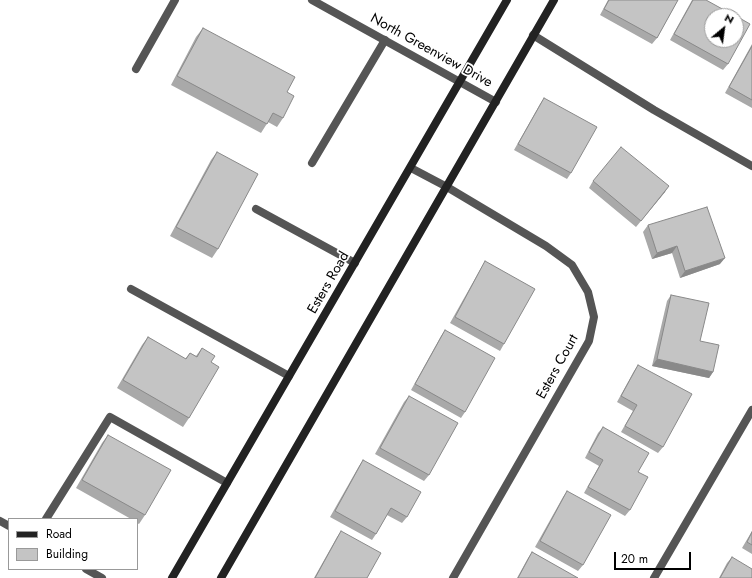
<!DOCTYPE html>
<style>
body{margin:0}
#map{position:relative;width:752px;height:578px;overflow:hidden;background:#fff;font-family:Jost,sans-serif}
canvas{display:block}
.legend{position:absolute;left:8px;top:518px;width:130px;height:52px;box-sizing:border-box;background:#fff;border:1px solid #999;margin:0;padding:5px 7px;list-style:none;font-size:12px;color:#000}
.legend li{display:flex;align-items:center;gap:8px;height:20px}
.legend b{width:20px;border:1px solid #999}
.north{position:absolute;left:704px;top:8px;width:40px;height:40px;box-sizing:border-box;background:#fff;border:1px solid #999;border-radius:50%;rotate:29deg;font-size:11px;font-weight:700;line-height:16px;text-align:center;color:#000}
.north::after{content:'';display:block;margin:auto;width:14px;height:18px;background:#000;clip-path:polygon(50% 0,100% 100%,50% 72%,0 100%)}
.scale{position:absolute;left:614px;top:552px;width:77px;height:18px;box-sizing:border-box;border:2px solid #000;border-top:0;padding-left:5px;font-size:12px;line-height:14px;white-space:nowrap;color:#000;-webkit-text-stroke:3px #fff;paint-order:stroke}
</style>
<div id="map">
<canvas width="752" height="578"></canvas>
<ul class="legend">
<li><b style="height:5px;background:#222"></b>Road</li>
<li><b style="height:11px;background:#c4c4c4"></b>Building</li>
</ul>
<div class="north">N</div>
<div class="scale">20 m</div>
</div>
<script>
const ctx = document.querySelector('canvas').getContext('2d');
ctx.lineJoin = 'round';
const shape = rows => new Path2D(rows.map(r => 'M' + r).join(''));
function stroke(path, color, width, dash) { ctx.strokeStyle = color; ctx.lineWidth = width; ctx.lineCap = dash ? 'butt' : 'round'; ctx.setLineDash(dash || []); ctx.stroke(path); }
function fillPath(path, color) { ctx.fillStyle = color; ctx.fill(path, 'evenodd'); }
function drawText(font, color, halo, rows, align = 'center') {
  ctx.font = font + ' Jost,sans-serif'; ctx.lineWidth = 3.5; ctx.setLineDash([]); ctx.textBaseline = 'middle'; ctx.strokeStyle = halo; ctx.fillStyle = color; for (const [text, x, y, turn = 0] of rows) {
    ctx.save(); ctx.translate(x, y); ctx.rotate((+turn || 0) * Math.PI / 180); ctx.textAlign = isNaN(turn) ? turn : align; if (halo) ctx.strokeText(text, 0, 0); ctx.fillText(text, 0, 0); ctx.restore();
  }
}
const service = shape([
 [533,35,654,110,752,166],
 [136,69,175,0],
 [312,163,385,40],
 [256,209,355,263],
 [131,289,289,376],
 [46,519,110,417,227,483],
 [654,578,752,410]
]);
const minor = shape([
 [312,0,496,102],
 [411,168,447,187,546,246,572,265,588,292,594,317,589,341,453,578],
 [0,521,9,526],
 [86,569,102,578]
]);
const secondary = shape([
 [172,578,507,0],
 [221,578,554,0]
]);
const wall = shape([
 [608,0,678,0,657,38,652,44,600,15],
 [692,0,706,0,728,64,723,70,670,40],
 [203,28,287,92,283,118,277,127,268,122,261,133,171,85,196,37],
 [752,44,752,108,725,93],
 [544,98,571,173,567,179,514,150,540,104],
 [217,152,218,249,212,258,170,236,211,160],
 [593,181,665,192,636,227,589,188],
 [648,225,720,264,680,278,672,253,652,259,643,232],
 [485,261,504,344,500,351,450,323,481,268],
 [671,295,700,341,713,372,709,378,652,366,667,301],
 [445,330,465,412,461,418,411,390,441,336],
 [148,337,185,359,190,353,196,356,202,348,211,362,189,418,183,427,117,388,142,345],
 [638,365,663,447,658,453,621,432,633,411,617,402,634,371],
 [409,396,429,475,424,481,375,454,404,402],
 [603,427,638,472,630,510,625,516,584,493,599,466,585,458,598,433],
 [108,435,145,515,139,524,137,523,137,519,131,519,76,488,102,443],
 [363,460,407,517,402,523,387,515,376,534,372,540,330,517,359,466],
 [567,491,583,565,578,571,535,547,563,497],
 [341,531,367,578,314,578,337,537],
 [752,531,752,554,742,548],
 [532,552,577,578,517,578,528,558],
 [732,557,752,578,719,578,727,563]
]);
const shadedWall = shape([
 [669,186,665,192,636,227,641,221],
 [677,246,672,253,652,259,657,253],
 [725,258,720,264,680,278,685,271],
 [657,359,713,372,709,378,652,366]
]);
const building = shape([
 [609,0,678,0,657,38,604,9,609,0],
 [693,0,706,0,735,16,712,16,712,40,736,40,736,16,750,24,728,64,674,34,693,0],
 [203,28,295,77,287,92,294,96,283,118,273,113,267,124,177,76,203,28],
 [752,46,752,100,729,87,752,46],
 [544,98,597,127,571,173,518,144,544,98],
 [621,147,669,186,641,221,593,181,621,147],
 [217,152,258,174,218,249,176,227,217,152],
 [707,207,725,258,685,271,677,246,657,253,648,225,707,207],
 [485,261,535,289,504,344,455,317,485,261],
 [671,295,709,303,700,341,719,345,713,372,657,359,671,295],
 [445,330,495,358,465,412,415,384,445,330],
 [148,337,186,359,190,353,197,357,202,348,215,356,211,362,219,367,189,418,123,380,148,337],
 [638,365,692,394,663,447,625,426,637,405,621,396,638,365],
 [409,396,458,423,429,475,380,448,409,396],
 [603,427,649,453,638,472,648,477,630,510,588,487,603,460,589,452,603,427],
 [108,435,171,470,145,515,82,480,108,435],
 [363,460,421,492,407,517,391,508,376,534,335,511,363,460],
 [567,491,611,515,583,565,540,541,567,491],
 [341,531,381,553,367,578,315,578,341,531],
 [752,532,752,545,747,542,752,532],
 [532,552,578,578,518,578,532,552],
 [732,557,752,569,752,578,720,578,732,557]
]);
const streetNames = [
 ["North Greenview Drive",431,51,29],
 ["Esters Road",329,283,-60],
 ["Esters Court",558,367,-61]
];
stroke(service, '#555', 8);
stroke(minor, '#555', 8);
stroke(secondary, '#222', 8);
fillPath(wall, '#a9a9a9');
fillPath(shadedWall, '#898989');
fillPath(building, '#c4c4c4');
stroke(building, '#898989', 1);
drawText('14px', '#000', '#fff', streetNames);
</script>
